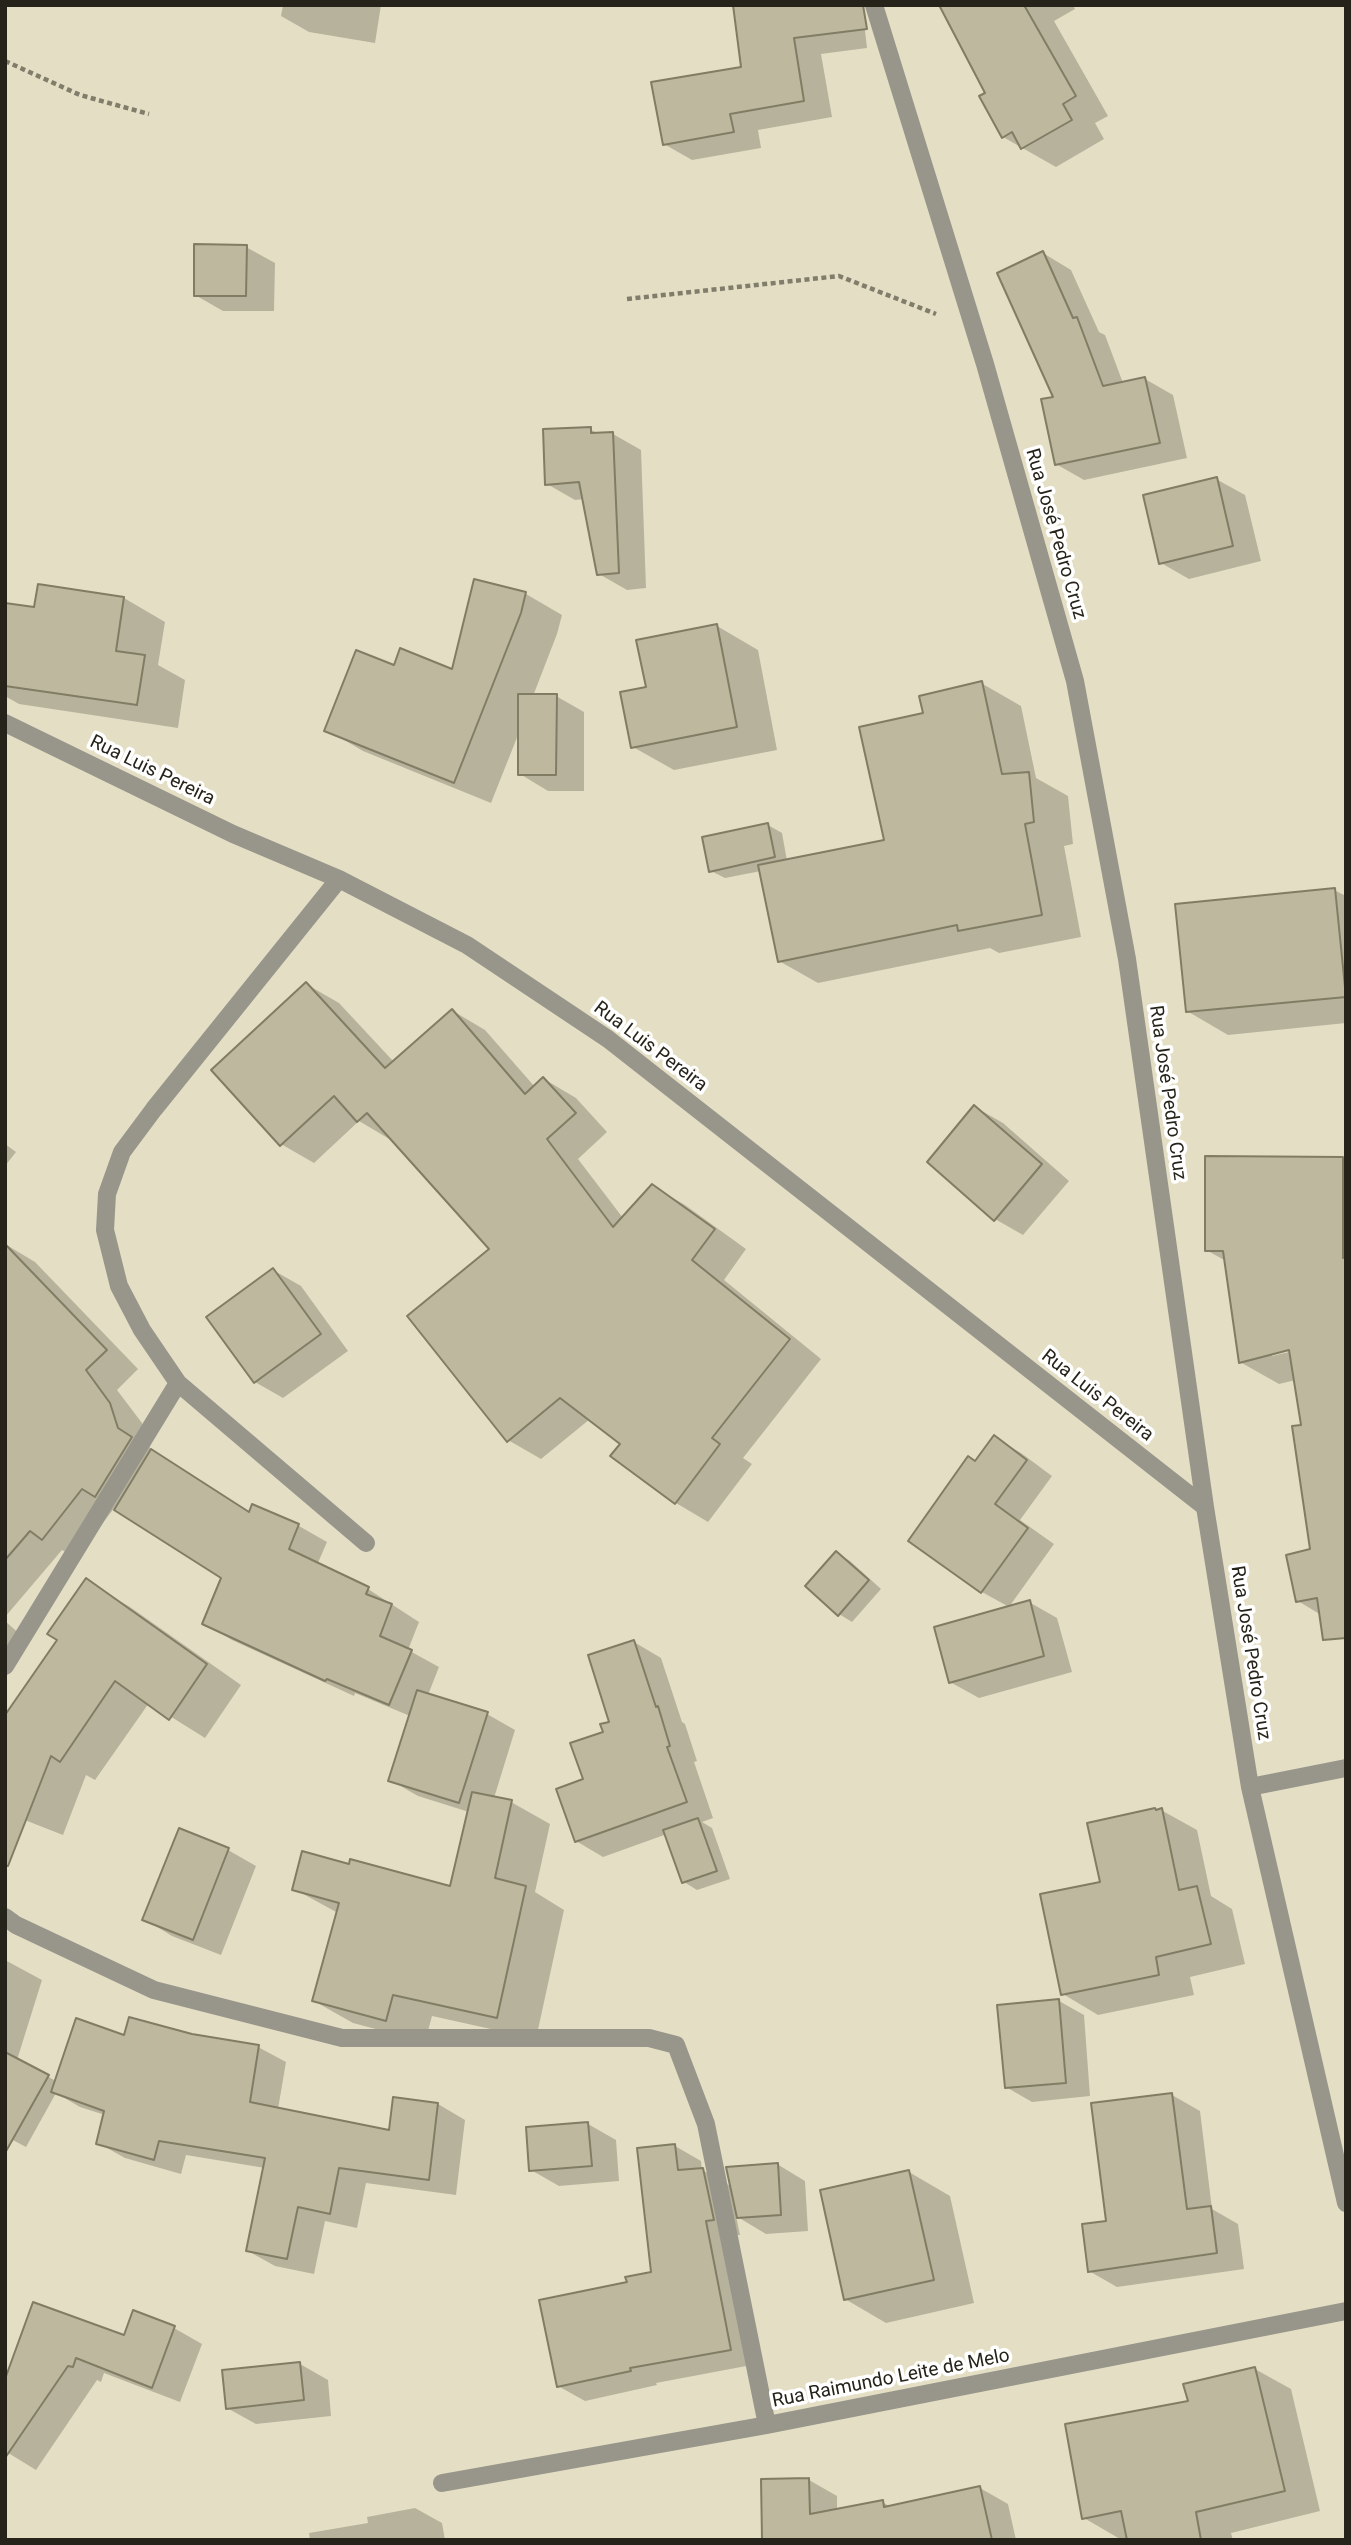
<!DOCTYPE html>
<meta charset="utf-8">
<style>
body{margin:0}
#map{position:relative;width:1351px;height:2545px;overflow:hidden;background:#e4dfc4;font-family:Roboto,sans-serif}
canvas{display:block}
.frame{position:absolute;inset:0;border:7px solid #26241a;pointer-events:none}
</style>
<div id="map">
<canvas width="1351" height="2545"></canvas>
<div class="frame"></div>
</div>
<script>
const ctx = document.querySelector('canvas').getContext('2d');
ctx.lineJoin = 'round';
function fillPath(path, color) { ctx.fillStyle = color; ctx.fill(path, 'evenodd'); }
const shape = rows => new Path2D(rows.map(r => 'M' + r).join(''));
function stroke(path, color, width, dash) { ctx.strokeStyle = color; ctx.lineWidth = width; ctx.lineCap = dash ? 'butt' : 'round'; ctx.setLineDash(dash || []); ctx.stroke(path); }
function drawText(font, color, halo, rows, align = 'center') {
  ctx.font = font + ' Roboto,sans-serif'; ctx.lineWidth = 7; ctx.setLineDash([]); ctx.textBaseline = 'middle'; ctx.strokeStyle = halo; ctx.fillStyle = color; for (const [text, x, y, turn = 0] of rows) {
    ctx.save(); ctx.translate(x, y); ctx.rotate((+turn || 0) * Math.PI / 180); ctx.textAlign = isNaN(turn) ? turn : align; if (halo) ctx.strokeText(text, 0, 0); ctx.fillText(text, 0, 0); ctx.restore();
  }
}
const shadow = shape([
 [283,5,381,5,375,43,309,32,281,16],
 [735,5,862,5,867,48,821,54,832,117,758,130,761,148,692,160,664,144,743,69],
 [942,5,1073,5,1075,9,1054,21,1108,116,1095,123,1104,139,1056,167,1003,137,987,94],
 [246,247,275,263,274,311,223,311,195,295],
 [1043,253,1071,270,1099,332,1105,335,1123,383,1145,379,1173,395,1187,458,1084,480,1056,464,1055,398],
 [590,429,600,435,613,434,641,450,646,588,627,590,599,574,584,499,575,500,547,484],
 [1216,479,1245,495,1261,561,1189,579,1161,563],
 [476,581,526,594,562,615,557,634,533,696,556,696,584,712,584,791,548,791,520,774,520,730,491,803,363,751,327,730,395,667,453,671],
 [39,586,124,598,165,622,158,665,185,680,178,728,19,704,5,696,5,604,36,609],
 [717,626,758,650,777,750,674,770,633,747,648,688],
 [981,683,1021,706,1036,778,1068,796,1073,844,1064,846,1081,937,999,953,990,948,818,983,779,961,761,871,725,878,711,871,768,825,782,833,787,861,886,841,925,714],
 [1334,890,1346,896,1346,1023,1228,1035,1187,1011],
 [306,984,339,1003,394,1062,453,1011,485,1030,535,1087,544,1079,576,1098,607,1132,578,1159,623,1218,652,1186,685,1205,746,1249,724,1280,821,1359,743,1458,752,1464,708,1522,676,1503,622,1443,590,1419,541,1459,508,1440,492,1249,392,1138,391,1140,359,1121,314,1163,281,1144],
 [975,1107,1003,1123,1069,1181,1023,1235,995,1219],
 [5,1144,16,1152,5,1166],
 [1343,1158,1346,1160,1346,1621,1336,1624,1298,1601,1312,1550,1303,1427,1296,1380,1279,1384,1240,1362,1226,1261,1206,1250],
 [1297,1346,1298,1350,1272,1356,1272,1353],
 [5,1244,35,1262,138,1369,117,1390,142,1423,150,1448,164,1457,128,1515,115,1507,76,1558,62,1550,5,1617],
 [273,1270,301,1286,348,1351,283,1398,255,1382],
 [995,1438,1021,1453,1052,1476,1020,1520,1054,1544,1009,1607,982,1592,910,1540],
 [253,1506,299,1526,327,1542,317,1565,368,1589,419,1622,408,1650,439,1667,428,1695,487,1714,515,1730,494,1798,511,1802,550,1824,535,1892,564,1910,536,2039,432,2016,425,2042,353,2023,314,2001,338,1913,294,1889,452,1888,469,1812,418,1796,390,1780,410,1716,355,1693,354,1696,232,1640,204,1623],
 [836,1553,850,1561,881,1589,852,1622,839,1614],
 [95,1587,130,1607,241,1685,205,1738,149,1703,95,1780,86,1775,63,1835,17,1817],
 [1029,1602,1057,1618,1072,1672,979,1698,950,1682],
 [5,1621,22,1636,5,1655],
 [634,1642,661,1658,682,1722,685,1724,697,1761,694,1762,713,1818,702,1822,712,1828,730,1879,697,1890,684,1882,667,1834,603,1857,576,1841,585,1780,611,1723],
 [1161,1810,1197,1830,1211,1896,1232,1909,1245,1964,1190,1977,1194,1995,1098,2015,1063,1994,1102,1883],
 [179,1831,228,1850,256,1866,221,1955,172,1936,144,1919],
 [5,1960,42,1980,17,2060,56,2081,126,2037,191,2036,258,2047,286,2062,278,2109,390,2133,438,2104,465,2120,456,2195,366,2183,357,2228,325,2221,314,2274,275,2266,248,2251,265,2168,186,2155,181,2174,125,2158,98,2143,105,2115,80,2107,56,2093,26,2147,5,2136],
 [1059,2001,1084,2015,1090,2096,1032,2102,1006,2087],
 [1172,2095,1200,2111,1212,2209,1238,2224,1244,2269,1117,2287,1089,2271,1108,2222],
 [588,2124,616,2140,619,2181,559,2186,531,2170],
 [675,2146,701,2161,702,2170,732,2187,777,2164,805,2181,808,2231,766,2234,736,2216,740,2235,731,2235,757,2364,656,2383,657,2385,585,2401,558,2386,629,2283,653,2273],
 [909,2172,950,2196,974,2303,886,2323,845,2299],
 [174,2328,202,2344,180,2402,104,2373,101,2382,97,2380,36,2470,5,2451,5,2384,125,2338],
 [300,2364,328,2380,331,2416,256,2424,227,2408],
 [1255,2369,1291,2389,1320,2511,1231,2533,1233,2540,1120,2539,1084,2518,1190,2403],
 [809,2480,837,2496,837,2511,882,2502,891,2507,980,2488,1008,2504,1016,2540,763,2540],
 [415,2508,442,2523,445,2540,310,2540,309,2533,368,2523,367,2517]
]);
const building = shape([
 [733,5,863,5,867,29,794,38,804,101,730,114,734,132,663,145,651,82,741,67,733,5],
 [939,5,1024,5,1076,96,1063,104,1072,120,1021,149,1012,132,1002,138,979,96,985,93,939,5],
 [194,244,247,245,246,296,194,296,194,244],
 [1043,251,1073,318,1077,317,1103,386,1145,377,1160,443,1055,465,1041,399,1053,397,997,273,1043,251],
 [591,427,591,433,613,432,619,573,597,575,579,482,545,485,543,429,591,427],
 [1217,477,1233,546,1159,564,1143,495,1217,477],
 [474,579,526,592,521,613,454,783,324,731,356,650,394,665,400,648,452,669,474,579],
 [38,584,124,597,116,651,145,655,137,705,5,686,5,603,34,607,38,584],
 [717,624,737,727,631,748,620,692,646,687,636,640,717,624],
 [982,681,1002,774,1029,772,1034,822,1025,824,1042,915,958,931,957,925,778,962,758,865,884,840,859,727,923,713,919,696,982,681],
 [518,694,557,694,556,775,518,775,518,694],
 [768,823,775,857,709,872,702,837,768,823],
 [1335,888,1346,997,1186,1012,1175,904,1335,888],
 [306,982,385,1068,452,1009,525,1094,543,1077,576,1113,547,1139,613,1227,652,1184,715,1229,692,1260,790,1339,712,1438,720,1444,675,1504,610,1456,620,1444,560,1398,507,1442,407,1316,489,1249,367,1113,357,1122,334,1096,280,1146,211,1070,306,982],
 [974,1105,1042,1164,994,1221,927,1162,974,1105],
 [1205,1156,1343,1157,1343,1258,1346,1258,1346,1638,1323,1640,1317,1598,1296,1602,1286,1555,1310,1549,1292,1426,1301,1425,1289,1350,1239,1363,1223,1251,1205,1251,1205,1156],
 [5,1244,107,1350,86,1370,110,1403,118,1428,132,1437,95,1497,82,1489,42,1540,30,1531,5,1560,5,1244],
 [273,1268,321,1334,254,1383,206,1317,273,1268],
 [994,1435,1027,1460,995,1504,1028,1528,981,1593,908,1541,968,1456,975,1461,994,1435],
 [151,1449,249,1512,252,1504,299,1524,289,1549,369,1587,366,1594,392,1604,380,1636,412,1650,389,1705,327,1679,325,1681,202,1624,221,1578,114,1510,151,1449],
 [836,1551,869,1580,838,1616,805,1586,836,1551],
 [86,1578,207,1664,169,1720,115,1681,60,1762,51,1756,8,1866,5,1866,5,1715,57,1640,47,1634,86,1578],
 [1030,1600,1044,1656,949,1683,934,1627,1030,1600],
 [634,1640,656,1707,658,1706,670,1746,667,1747,687,1802,575,1842,556,1789,583,1779,570,1743,603,1732,600,1724,609,1722,588,1655,634,1640],
 [417,1690,488,1712,459,1803,388,1781,417,1690],
 [472,1792,512,1800,495,1878,526,1886,497,2018,393,1995,386,2021,312,2001,339,1903,292,1890,302,1851,349,1864,350,1859,450,1886,472,1792],
 [1155,1808,1156,1810,1162,1808,1179,1890,1197,1886,1211,1944,1156,1957,1159,1975,1061,1995,1040,1894,1100,1882,1087,1823,1155,1808],
 [698,1818,717,1871,682,1883,663,1830,698,1818],
 [179,1828,229,1848,193,1940,142,1920,179,1828],
 [1059,1999,1066,2083,1005,2088,997,2005,1059,1999],
 [129,2017,192,2034,259,2045,250,2102,389,2130,393,2097,438,2103,429,2180,339,2168,330,2214,298,2207,287,2259,246,2251,265,2158,159,2141,154,2160,96,2144,104,2111,51,2092,76,2018,124,2035,129,2017],
 [5,2052,49,2075,5,2153,5,2052],
 [1172,2093,1187,2209,1211,2206,1217,2253,1088,2272,1082,2224,1106,2221,1091,2103,1172,2093],
 [588,2122,592,2166,529,2171,526,2127,588,2122],
 [675,2144,678,2170,703,2168,714,2220,706,2221,731,2350,630,2368,631,2371,557,2387,539,2300,627,2282,625,2277,651,2272,637,2148,675,2144],
 [778,2163,781,2215,737,2218,726,2167,778,2163],
 [909,2170,934,2280,844,2300,820,2190,909,2170],
 [33,2302,124,2335,133,2310,175,2326,152,2388,76,2358,73,2367,68,2366,5,2458,5,2379,33,2302],
 [300,2362,304,2400,226,2409,222,2370,300,2362],
 [1255,2367,1285,2491,1196,2512,1201,2540,1127,2540,1121,2511,1082,2519,1065,2424,1188,2401,1183,2384,1255,2367],
 [809,2478,810,2514,883,2500,884,2507,980,2486,992,2540,762,2540,761,2479,809,2478]
]);
const path = shape([
 [5,61,80,95,149,114],
 [627,299,839,276,936,314]
]);
const minor = shape([
 [874,5,985,364,1075,681,1127,959,1205,1507,1250,1787,1346,2203],
 [5,723,233,834,339,879,467,945,608,1039,1205,1507],
 [339,879,154,1109,122,1152,107,1194,105,1230,119,1286,142,1330,178,1383,366,1543],
 [5,1666,178,1383],
 [1250,1787,1346,1768],
 [5,1917,16,1925,154,1990,342,2038,649,2038,676,2045,706,2124,767,2425],
 [442,2483,767,2425,1346,2311]
]);
const streetNames = [
 ["Rua José Pedro Cruz",1055,534,74],
 ["Rua Luis Pereira",152,771,26],
 ["Rua Luis Pereira",650,1047,37],
 ["Rua José Pedro Cruz",1167,1093,82],
 ["Rua Luis Pereira",1097,1396,38],
 ["Rua José Pedro Cruz",1250,1653,81],
 ["Rua Raimundo Leite de Melo",891,2379,-11]
];
fillPath(shadow, '#0003');
fillPath(building, '#bdb89e');
stroke(building, '#817d64', 2);
stroke(path, '#807d6b', 4.5, [5, 3.5]);
stroke(minor, '#98968b', 18);
drawText('19px', '#26241a', '#fff', streetNames);
</script>
